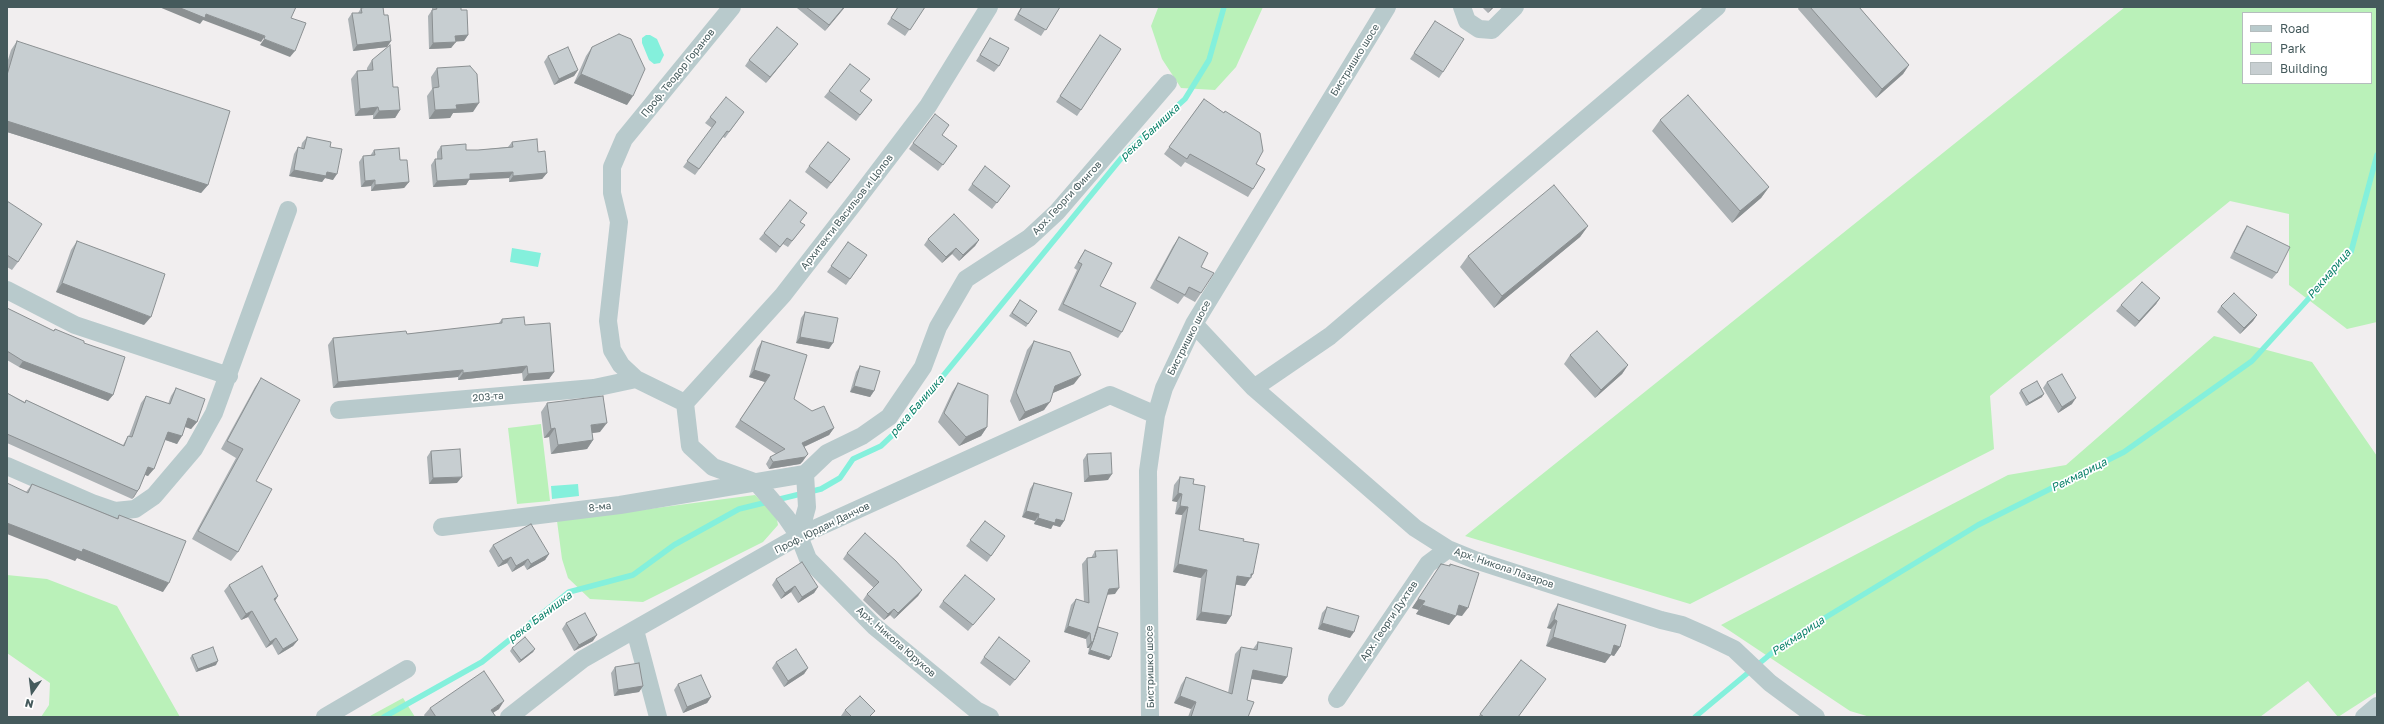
<!DOCTYPE html>
<meta charset="utf-8">
<style>
body{margin:0}
#map{position:relative;width:2384px;height:724px;overflow:hidden;background:#f1eeef;font-family:"Golos Text",sans-serif}
canvas{display:block}
.frame{position:absolute;inset:0;border:8px solid #455a5c;pointer-events:none}
.legend{position:absolute;left:2242px;top:12px;width:130px;height:72px;box-sizing:border-box;background:#fff;border:1px solid #b5bdbe;margin:0;padding:5px 7px;list-style:none;font-size:12px;color:#455a5c}
.legend li{display:flex;align-items:center;gap:8px;height:20px}
.legend b{width:20px;border:1px solid #b5bdbe}
.north{position:absolute;left:12px;top:672px;width:40px;height:40px;-webkit-text-stroke:3px #fff;paint-order:stroke;rotate:194deg;font-size:11px;font-weight:700;line-height:16px;text-align:center;color:#455a5c}
.north::after{content:'';display:block;margin:auto;width:14px;height:18px;background:#455a5c;clip-path:polygon(50% 0,100% 100%,50% 72%,0 100%)}
</style>
<div id="map">
<canvas width="2384" height="724"></canvas>
<div class="frame"></div>
<ul class="legend">
<li><b style="height:5px;background:#b8cacc"></b>Road</li>
<li><b style="height:11px;background:#baf1b9"></b>Park</li>
<li><b style="height:11px;background:#c7ced1"></b>Building</li>
</ul>
<div class="north">N</div>
</div>
<script>
const ctx = document.querySelector('canvas').getContext('2d');
ctx.lineJoin = 'round';
function fillPath(path, color) { ctx.fillStyle = color; ctx.fill(path, 'evenodd'); }
const shape = rows => new Path2D(rows.map(r => 'M' + r).join(''));
function stroke(path, color, width, dash) { ctx.strokeStyle = color; ctx.lineWidth = width; ctx.lineCap = dash ? 'butt' : 'round'; ctx.setLineDash(dash || []); ctx.stroke(path); }
function drawText(font, color, halo, rows, align = 'center') {
  ctx.font = font + ' "Golos Text",sans-serif'; ctx.lineWidth = 3.5; ctx.setLineDash([]); ctx.textBaseline = 'middle'; ctx.strokeStyle = halo; ctx.fillStyle = color; for (const [text, x, y, turn = 0] of rows) {
    ctx.save(); ctx.translate(x, y); ctx.rotate((+turn || 0) * Math.PI / 180); ctx.textAlign = isNaN(turn) ? turn : align; if (halo) ctx.strokeText(text, 0, 0); ctx.fillText(text, 0, 0); ctx.restore();
  }
}
const green = shape([
 [1164,7,1263,7,1236,67,1215,90,1181,88,1162,59,1151,26,1158,8],
 [2125,7,2377,7,2377,322,2347,329,2289,285,2289,214,2230,201,1990,396,1994,449,1690,604,1465,536],
 [2243,13,2371,13,2371,83,2243,83],
 [2214,336,2312,362,2377,456,2377,692,2338,717,2308,681,2260,717,1870,717,1850,711,1721,625,2008,475,2066,465],
 [541,424,550,501,517,504,508,428],
 [755,495,776,514,778,525,763,542,643,602,590,599,568,578,562,559,557,521],
 [7,575,47,579,117,606,180,717,41,717,49,705,50,683,7,653],
 [403,698,415,717,369,717,370,716]
]);
const water = shape([
 [646,35,650,35,657,39,664,55,660,63,654,64,649,60,642,43,642,38],
 [512,248,541,253,538,267,510,262],
 [578,484,579,496,552,499,551,486]
]);
const stream = shape([
 [384,717,482,662,569,592,633,575,674,545,739,509,821,489,840,478,853,459,881,446,902,426,1128,150,1185,99,1209,60,1224,7],
 [1695,717,1785,642,1978,525,2124,452,2252,361,2351,252,2377,155]
]);
const minor = shape([
 [1462,7,1467,21,1479,29,1492,30,1515,7],
 [7,290,75,325,229,376],
 [1194,324,1254,388,1415,528,1448,549,1475,560,1661,620,1682,625,1707,636,1734,649,1770,683,1816,717],
 [1254,388,1330,336,1717,7],
 [685,403,783,295,855,202,928,106,989,7],
 [685,403,636,379,621,365,612,350,608,321,619,222,612,193,612,167,624,139,732,7],
 [685,403,690,446,713,467,757,483,786,517,799,536,808,559,874,626,976,710,990,717],
 [339,410,594,388,636,379],
 [7,466,92,503,115,511,135,509,154,496,194,449,214,413,288,210],
 [442,527,620,505,805,474,827,453,862,436,889,417,923,367,938,327,966,279,1029,238,1057,212,1168,83],
 [799,536,807,507,805,474],
 [635,630,658,717],
 [1337,699,1428,564,1448,549],
 [325,717,407,669],
 [509,717,583,659,799,536,1110,395,1156,415],
 [1150,717,1148,471,1156,415,1164,388,1194,324,1387,7],
 [2364,717,2377,706]
]);
const wall = shape([
 [432,7,461,7,461,10,468,35,464,41,456,41,451,48,429,49,428,16,432,10],
 [798,7,845,7,825,31,797,8],
 [898,7,925,7,905,36,887,24],
 [1021,7,1060,7,1041,36,1014,20],
 [1482,7,1494,7,1488,13],
 [1799,7,1859,7,1909,65,1903,74,1876,98,1798,9],
 [361,8,384,15,391,41,387,47,353,51,348,19,352,13,358,13],
 [1431,27,1443,72,1439,78,1410,59],
 [990,38,999,66,994,72,976,61],
 [17,41,208,185,201,193,7,132,7,63,11,50],
 [1096,41,1081,110,1077,116,1056,102],
 [798,44,766,83,745,66,749,60],
 [592,47,627,105,574,83,586,56],
 [548,56,578,70,574,76,554,85,544,62],
 [372,60,393,87,400,110,395,118,373,119,373,115,355,116,351,79,357,71,367,70,367,68],
 [437,68,473,112,453,113,450,118,429,119,427,96,432,89,431,77],
 [829,91,872,100,856,121,824,97],
 [1204,99,1253,189,1248,197,1185,162,1181,167,1164,154],
 [744,112,725,138,723,137,695,175,683,167,712,128,705,123,710,117],
 [1660,120,1769,187,1761,198,1732,223,1652,131],
 [942,135,957,146,938,171,909,149,913,143],
 [307,137,330,147,333,180,325,178,322,182,289,176,294,154,298,147,301,148,302,143],
 [512,142,538,152,547,173,542,179,509,182,509,178,469,180,466,185,433,187,431,165,435,159,437,159,437,152,441,146,466,150,478,150,508,147],
 [374,150,400,160,409,182,404,188,371,191,371,186,361,187,359,162,363,156,370,156],
 [850,159,827,189,805,172,809,166],
 [972,184,1010,186,992,209,968,190],
 [7,201,18,262,12,270,7,267],
 [800,222,800,231,788,247,783,244,776,253,759,239,764,233],
 [1588,226,1580,237,1494,308,1460,267,1468,256],
 [2247,226,2277,273,2272,279,2230,258,2243,232],
 [1179,237,1201,293,1195,302,1184,296,1178,304,1150,288,1173,246],
 [928,239,979,240,975,246,959,261,952,254,942,263,924,245],
 [77,241,144,325,56,292,71,250],
 [848,242,867,255,846,285,827,272],
 [1085,250,1100,286,1122,332,1118,338,1058,310,1077,270,1074,268,1081,256],
 [2160,298,2156,304,2135,327,2116,311,2121,305],
 [1020,300,1037,311,1026,327,1009,316],
 [2221,306,2257,315,2253,321,2240,334,2217,312],
 [7,308,53,331,55,329,84,343,113,395,108,401,19,367,7,360],
 [805,312,829,349,796,343,801,318],
 [502,319,525,325,554,372,549,379,523,381,522,373,458,380,458,377,333,388,328,345,333,338,407,334,498,324],
 [762,341,794,399,834,428,829,435,804,447,803,461,800,464,769,469,766,464,770,457,776,454,735,427,765,382,749,377,757,349],
 [1034,341,1074,384,1053,393,1044,410,1019,421,1010,401,1027,350],
 [1570,355,1628,365,1622,374,1595,398,1564,364],
 [860,366,874,391,870,397,850,392,856,372],
 [261,378,238,552,231,561,192,539,236,458,221,449,255,387],
 [2047,382,2072,404,2058,413,2043,388],
 [958,383,987,427,981,436,959,446,938,422,952,392],
 [176,388,197,422,191,429,185,427,177,444,165,440,148,476,145,475,139,489,134,497,132,499,7,443,7,393,25,402,26,400,123,445,128,436,129,436,141,403,146,396,168,404,171,396],
 [2021,390,2042,397,2026,406,2019,393],
 [547,403,600,432,592,433,593,440,587,449,551,454,549,437,544,438,541,412],
 [431,451,457,483,429,484,427,457],
 [1087,454,1108,480,1084,482,1083,460],
 [1180,477,1193,484,1199,530,1243,541,1253,574,1245,586,1236,584,1231,616,1226,624,1196,620,1201,578,1173,572,1182,515,1175,514,1177,502,1172,501,1174,485],
 [1034,483,1064,521,1060,527,1053,525,1051,529,1034,524,1035,521,1022,517,1030,489],
 [32,484,117,518,119,515,163,592,77,558,75,561,26,492],
 [985,521,1005,536,987,562,966,546],
 [493,545,549,554,545,560,527,570,524,565,512,572,507,563,498,567,489,551],
 [1095,551,1115,594,1107,594,1098,627,1109,660,1088,654,1089,648,1087,648,1086,639,1064,632,1071,605,1076,599,1084,602,1082,564,1087,558,1091,558],
 [847,553,922,590,918,596,894,619,890,615,884,620,863,600,867,594,874,588,843,559],
 [1441,564,1449,566,1450,564,1462,616,1456,615,1449,625,1416,614,1419,610,1412,608],
 [776,579,818,587,814,593,798,603,791,592,781,599,772,585],
 [229,585,278,596,275,601,298,640,293,646,278,655,272,644,266,648,248,617,241,620,224,591],
 [943,601,990,605,968,631,939,607],
 [1558,604,1620,647,1614,656,1611,655,1605,663,1546,646,1551,629,1547,628,1552,613],
 [1327,607,1350,638,1318,629,1322,613],
 [566,623,593,641,574,651,562,629],
 [1258,642,1287,677,1282,684,1251,679,1247,700,1248,717,1188,717,1191,709,1174,703,1181,685,1186,677,1228,693,1235,654,1241,647,1253,649],
 [512,648,535,649,533,652,519,663,510,651],
 [192,655,216,665,196,672,190,658],
 [984,657,1026,667,1010,686,980,663],
 [1521,660,1540,687,1518,717,1478,717],
 [776,662,808,668,804,674,784,687,772,668],
 [615,667,643,686,639,692,614,696,611,673],
 [678,684,711,697,707,703,683,713,674,690],
 [430,708,499,709,493,713,496,717,425,717,424,715],
 [845,710,871,717,842,717,841,716]
]);
const shadedWall = shape([
 [159,7,178,7,206,14,265,36,261,42,203,20,200,24],
 [844,7,845,7,825,31,829,25],
 [1492,7,1494,7,1488,13],
 [468,35,464,41,451,42,455,36],
 [264,39,295,51,290,57,260,45],
 [391,41,387,47,353,51,357,45],
 [456,42,451,48,429,49,433,43],
 [798,44,793,50,766,83,770,77],
 [1909,65,1903,74,1876,98,1882,89],
 [578,70,574,76,554,85,559,79],
 [581,74,633,96,627,105,574,83],
 [479,103,473,112,453,113,450,118,429,119,435,110,456,105],
 [378,107,373,115,355,116,360,109],
 [400,110,395,118,373,119,379,111],
 [7,121,208,185,201,193,7,132],
 [294,170,327,172,337,174,333,180,325,178,322,182,289,176],
 [513,172,509,178,469,180,466,185,433,187,437,181,470,174],
 [547,173,542,179,509,182,513,176],
 [375,180,371,186,361,187,365,181],
 [409,182,404,188,371,191,375,185],
 [1769,187,1761,198,1732,223,1740,211],
 [1588,226,1580,237,1494,308,1502,296],
 [979,240,975,246,959,261,963,255],
 [956,248,952,254,942,263,946,257],
 [62,283,151,317,144,325,56,292],
 [2160,298,2156,304,2135,327,2139,321],
 [2257,315,2253,321,2240,334,2244,328],
 [800,337,833,343,829,349,796,343],
 [23,361,113,395,108,401,19,367],
 [1628,365,1622,374,1595,398,1601,390],
 [527,366,522,373,458,380,463,373],
 [463,370,458,377,333,388,338,382],
 [754,370,770,375,765,382,749,377],
 [554,372,549,379,523,381,528,374],
 [1081,375,1074,384,1048,395,1055,386],
 [854,386,874,391,870,397,850,392],
 [2044,394,2042,397,2026,406,2029,403],
 [2076,398,2072,404,2058,413,2062,407],
 [1050,402,1044,410,1019,421,1025,412],
 [188,418,197,422,191,429,183,426],
 [607,423,600,432,585,434,591,425],
 [987,427,981,436,959,446,966,437],
 [555,428,549,437,544,438,551,429],
 [834,428,829,435,797,450,802,443],
 [168,432,182,436,177,444,163,439],
 [593,440,587,449,551,454,558,445],
 [808,454,803,461,800,464,769,469,773,462],
 [148,467,154,469,148,476,143,474],
 [1112,474,1108,480,1084,482,1089,476],
 [462,477,457,483,429,484,433,478],
 [139,489,134,497,132,499,137,491],
 [1178,493,1182,494,1177,502,1172,501],
 [1180,506,1188,507,1182,515,1175,514],
 [1026,511,1039,514,1035,521,1022,517],
 [1038,518,1056,519,1064,521,1060,527,1053,525,1051,529,1034,524],
 [7,523,83,549,169,583,163,592,77,558,75,561,7,534],
 [549,554,545,560,527,570,531,564],
 [511,557,507,563,498,567,503,561],
 [528,559,524,565,512,572,516,566],
 [1178,564,1207,570,1201,578,1173,572],
 [1251,574,1253,574,1245,586,1231,584,1237,576],
 [795,586,791,592,781,599,785,593],
 [818,587,814,593,798,603,802,597],
 [1119,588,1115,594,1105,595,1109,589],
 [922,590,918,596,894,619,898,613],
 [278,596,274,602,274,599],
 [1418,599,1425,601,1419,610,1412,608],
 [1422,605,1456,616,1449,625,1416,614],
 [1459,605,1468,608,1462,616,1453,614],
 [894,609,890,615,884,620,888,614],
 [252,611,248,617,241,620,246,614],
 [1201,612,1231,616,1226,624,1196,620],
 [1554,619,1557,621,1551,629,1547,628],
 [1322,623,1354,632,1350,638,1318,629],
 [1068,626,1090,633,1086,639,1064,632],
 [597,635,593,641,574,651,579,645],
 [1553,637,1614,645,1620,647,1614,656,1611,655,1605,663,1546,646],
 [276,638,272,644,266,648,270,642],
 [298,640,293,646,278,655,283,649],
 [1091,642,1093,642,1089,648,1087,648],
 [535,649,533,652,519,663,521,660],
 [1090,650,1111,657,1109,660,1088,654],
 [218,661,216,665,196,672,198,669],
 [808,668,804,674,784,687,788,681],
 [1253,670,1287,677,1282,684,1247,678],
 [643,686,639,692,614,696,618,690],
 [1180,696,1196,702,1191,709,1174,703],
 [711,697,707,703,683,713,687,707],
 [504,701,499,709,486,717,491,710]
]);
const building = shape([
 [178,7,296,7,291,18,306,23,295,51,264,39,265,36,206,14,205,18,178,7],
 [367,7,383,7,384,15,388,15,391,41,357,45,352,13,362,13,361,8,367,7],
 [436,7,461,7,461,10,467,10,468,35,455,36,456,42,433,43,432,10,437,9,436,7],
 [806,7,844,7,829,25,806,7],
 [898,7,925,7,910,30,891,18,898,7],
 [1022,7,1060,7,1046,30,1018,14,1022,7],
 [1810,7,1859,7,1909,65,1882,89,1810,7],
 [1435,21,1464,39,1443,72,1414,53,1435,21],
 [777,27,798,44,770,77,749,60,777,27],
 [619,34,631,39,645,69,633,96,581,74,592,47,619,34],
 [1100,35,1121,49,1081,110,1060,96,1100,35],
 [990,38,1009,48,999,66,980,55,990,38],
 [17,41,230,111,208,185,7,121,7,75,17,41],
 [390,45,393,87,398,87,400,110,379,111,378,107,360,109,357,71,373,70,372,60,390,45],
 [568,47,578,70,559,79,548,56,568,47],
 [850,64,870,79,860,91,872,100,860,115,829,91,850,64],
 [470,66,477,74,479,103,456,105,457,109,435,110,433,88,439,87,437,68,470,66],
 [1688,95,1769,187,1740,211,1660,120,1688,95],
 [726,97,744,112,729,132,727,131,699,169,687,161,716,122,710,117,726,97],
 [1204,99,1224,113,1225,111,1260,133,1263,151,1256,164,1265,169,1253,189,1190,154,1187,159,1169,147,1204,99],
 [935,114,949,125,942,135,957,146,943,165,913,143,935,114],
 [307,137,331,142,330,147,342,149,337,174,327,172,326,176,294,170,298,147,304,149,307,137],
 [537,139,538,152,545,151,547,173,513,176,513,172,470,174,470,179,437,181,435,159,442,159,441,146,466,144,466,150,478,150,513,147,512,142,537,139],
 [828,142,850,159,831,183,809,166,828,142],
 [399,148,400,160,407,160,409,182,375,185,375,180,365,181,363,156,375,155,374,150,399,148],
 [985,166,1010,186,997,203,972,184,985,166],
 [1554,185,1588,226,1502,296,1468,256,1554,185],
 [790,200,807,213,800,222,805,225,792,241,787,238,780,247,764,233,790,200],
 [7,201,42,224,18,262,7,255,7,201],
 [954,214,979,240,963,255,956,248,946,257,928,239,954,214],
 [2247,226,2290,247,2277,273,2234,252,2247,226],
 [1179,237,1208,253,1201,267,1214,273,1201,293,1189,287,1185,295,1156,280,1179,237],
 [77,241,165,274,151,317,62,283,77,241],
 [848,242,867,255,850,279,831,266,848,242],
 [1085,250,1112,263,1100,286,1136,303,1122,332,1063,304,1082,264,1078,262,1085,250],
 [2142,282,2160,298,2139,321,2121,305,2142,282],
 [2234,293,2257,315,2244,328,2221,306,2234,293],
 [1020,300,1037,311,1028,324,1012,313,1020,300],
 [7,308,54,331,55,329,84,341,84,343,125,357,113,395,23,361,7,351,7,308],
 [805,312,838,318,833,343,800,337,805,312],
 [524,317,525,325,550,323,554,372,528,374,527,366,463,373,463,370,338,382,333,338,406,331,407,334,502,323,502,319,524,317],
 [1597,331,1628,365,1601,390,1570,355,1597,331],
 [762,341,807,355,794,399,812,411,824,406,834,428,802,443,808,454,805,457,773,462,770,457,785,449,740,420,770,375,754,370,762,341],
 [1034,341,1070,352,1081,375,1055,386,1050,402,1025,412,1016,392,1034,341],
 [860,366,880,371,874,391,854,386,860,366],
 [2062,374,2076,398,2062,407,2047,382,2062,374],
 [261,378,300,400,256,481,272,489,238,552,198,531,243,449,227,441,261,378],
 [2037,381,2044,394,2029,403,2021,390,2037,381],
 [958,383,988,395,987,427,966,437,944,413,958,383],
 [176,388,205,399,197,422,188,418,182,436,168,432,154,469,148,467,139,489,137,491,7,434,7,393,25,403,26,400,124,446,128,436,132,437,146,396,170,404,176,388],
 [603,396,607,423,591,425,593,440,558,445,555,428,551,429,547,403,603,396],
 [460,449,462,477,433,478,431,451,460,449],
 [1111,453,1112,474,1089,476,1087,454,1111,453],
 [1180,477,1194,479,1193,484,1205,486,1199,530,1244,539,1243,541,1259,544,1253,574,1251,574,1251,578,1237,576,1231,616,1201,612,1207,570,1178,564,1188,507,1180,506,1182,494,1178,493,1180,477],
 [7,483,28,493,32,484,118,519,119,515,186,541,169,583,83,549,82,552,7,523,7,483],
 [1034,483,1072,493,1064,521,1056,519,1055,523,1038,518,1039,514,1026,511,1034,483],
 [985,521,1005,536,991,556,970,540,985,521],
 [531,524,549,554,531,564,528,559,516,566,511,557,503,561,493,545,531,524],
 [865,533,896,561,922,590,898,613,894,609,888,614,867,594,879,582,847,553,865,533],
 [1117,550,1119,588,1109,589,1093,642,1091,642,1090,633,1068,626,1076,599,1089,603,1087,558,1096,557,1095,551,1117,550],
 [802,562,818,587,802,597,795,586,785,593,776,579,802,562],
 [1441,564,1450,566,1450,564,1479,573,1468,608,1459,605,1456,616,1422,605,1425,601,1418,599,1441,564],
 [262,566,278,596,274,599,298,640,283,649,276,638,270,642,252,611,246,614,229,585,262,566],
 [965,575,995,599,973,625,943,601,965,575],
 [1558,604,1626,625,1620,647,1614,645,1611,655,1553,637,1557,621,1554,619,1558,604],
 [1327,607,1359,616,1354,632,1322,623,1327,607],
 [585,613,597,635,579,645,566,623,585,613],
 [1098,627,1118,633,1111,657,1090,650,1092,645,1098,627],
 [525,637,535,649,521,660,512,648,525,637],
 [999,637,1030,661,1015,680,984,657,999,637],
 [1258,642,1292,648,1287,677,1253,670,1247,700,1254,702,1248,717,1191,717,1196,702,1180,696,1186,677,1232,694,1241,647,1257,650,1258,642],
 [213,647,218,661,198,669,192,655,213,647],
 [796,649,808,668,788,681,776,662,796,649],
 [1521,660,1546,679,1518,717,1484,717,1480,714,1521,660],
 [639,663,643,686,618,690,615,667,639,663],
 [484,671,504,701,491,710,496,717,436,717,430,708,484,671],
 [701,675,711,697,687,707,678,684,701,675],
 [860,696,875,711,869,717,852,717,845,710,860,696]
]);
const streetNames = [
 ["Бистришко шосе",1355,60,-58],
 ["Проф. Теодор Горанов",678,73,-51],
 ["Арх. Георги Фингов",1067,198,-47],
 ["Архитекти Васильов и Цолов",847,212,-52],
 ["Бистришко шосе",1189,338,-63],
 ["203-та",488,397,-5],
 ["8-ма",600,507,-7],
 ["Проф. Юрдан Данчов",822,528,-26],
 ["Арх. Никола Лазаров",1504,568,19],
 ["Арх. Георги Духтев",1389,621,-56],
 ["Арх. Никола Юруков",896,642,41],
 ["Бистришко шосе",1150,667,-91]
];
const waterNames = [
 ["река Банишка",1150,132,-43],
 ["Рекмарица",2329,274,-50],
 ["река Банишка",917,406,-49],
 ["Рекмарица",2079,475,-27],
 ["река Банишка",540,617,-37],
 ["Рекмарица",1798,636,-34]
];
fillPath(green, '#baf1b9');
fillPath(water, '#84f0dc');
stroke(stream, '#84f0dc', 5.5);
stroke(minor, '#b8cacc', 18);
fillPath(wall, '#abb1b4');
fillPath(shadedWall, '#8b9092');
fillPath(building, '#c7ced1');
stroke(building, '#8b9092', 1);
drawText('10px', '#455a5c', '#fff', streetNames);
drawText('italic 11px', '#098069', '#fff', waterNames);
</script>
